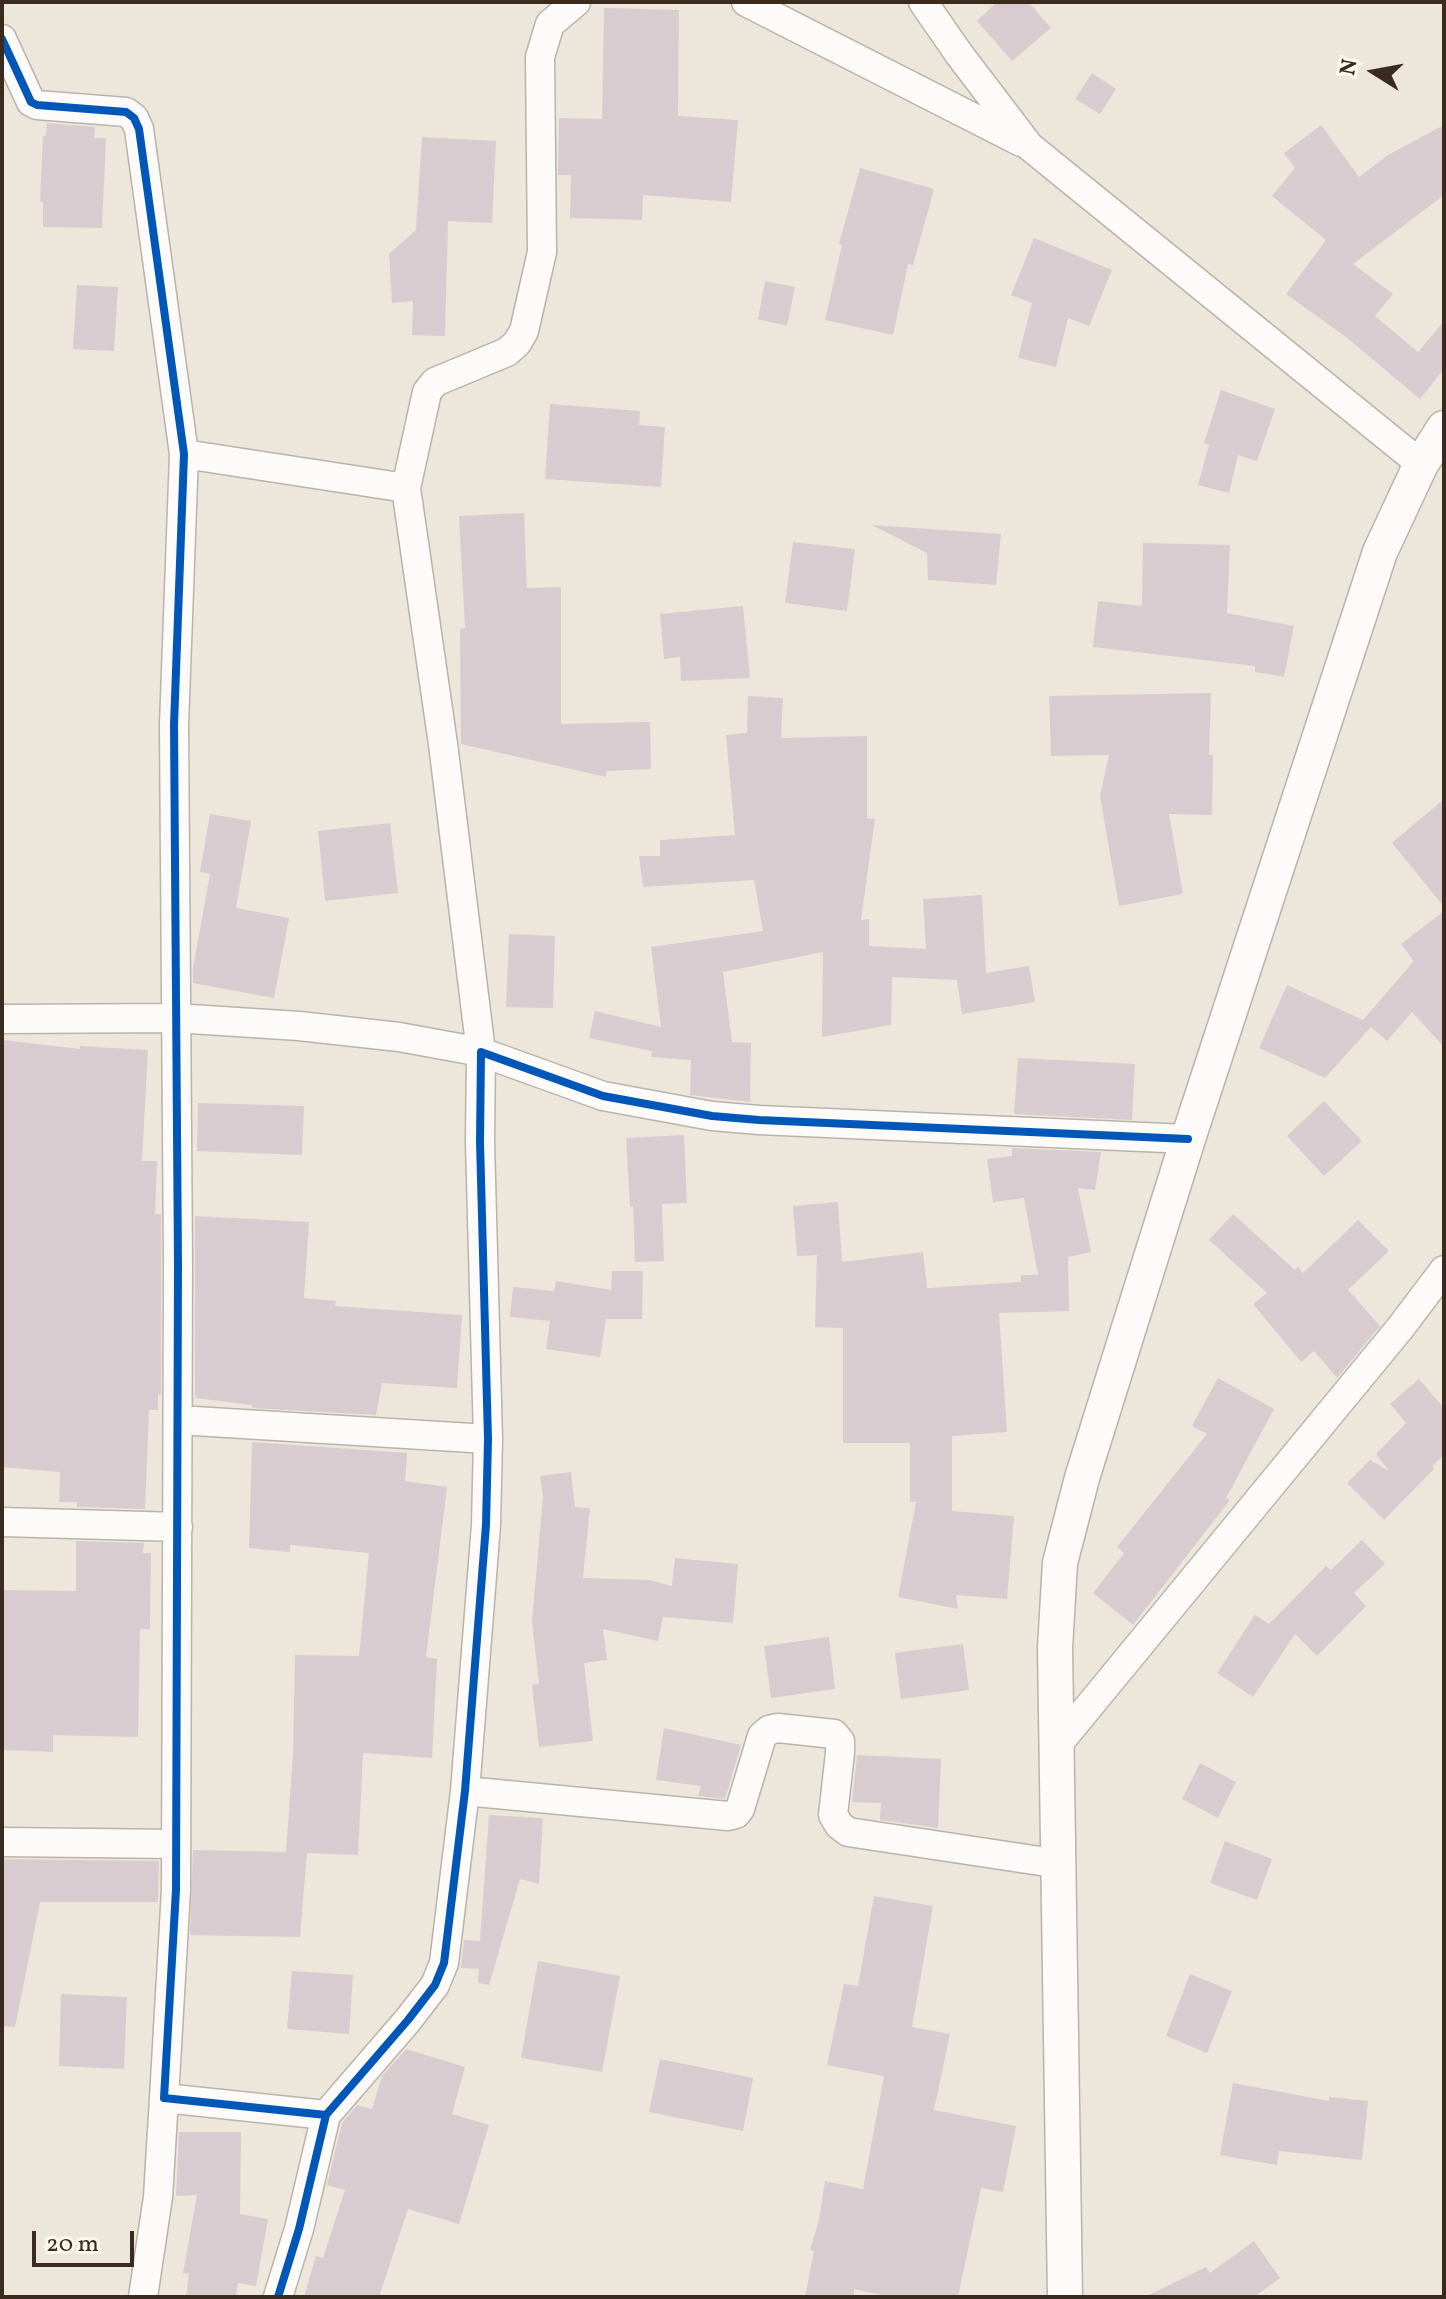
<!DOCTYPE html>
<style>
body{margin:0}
#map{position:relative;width:1446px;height:2299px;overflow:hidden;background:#ede6da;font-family:Vollkorn,serif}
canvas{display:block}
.frame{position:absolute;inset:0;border:4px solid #3b2a1e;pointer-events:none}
.north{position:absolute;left:1334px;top:32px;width:80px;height:80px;-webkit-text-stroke:6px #fbf7ec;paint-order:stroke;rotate:281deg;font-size:22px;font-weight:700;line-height:32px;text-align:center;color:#3b2a1e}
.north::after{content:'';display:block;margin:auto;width:28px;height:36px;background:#3b2a1e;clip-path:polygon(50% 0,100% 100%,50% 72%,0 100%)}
.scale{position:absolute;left:32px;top:2231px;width:102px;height:36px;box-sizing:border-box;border:4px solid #3b2a1e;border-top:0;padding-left:10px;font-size:24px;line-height:28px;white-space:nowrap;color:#3b2a1e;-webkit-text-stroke:6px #fbf7ec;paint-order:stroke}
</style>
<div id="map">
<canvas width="1446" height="2299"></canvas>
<div class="frame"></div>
<div class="north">N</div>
<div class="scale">20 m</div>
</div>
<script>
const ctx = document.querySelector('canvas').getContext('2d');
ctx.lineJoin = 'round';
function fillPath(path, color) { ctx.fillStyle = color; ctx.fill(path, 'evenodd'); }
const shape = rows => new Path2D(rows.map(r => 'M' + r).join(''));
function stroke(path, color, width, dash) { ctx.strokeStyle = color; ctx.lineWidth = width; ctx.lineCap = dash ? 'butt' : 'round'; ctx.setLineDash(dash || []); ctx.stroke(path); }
const building = shape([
 [997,2,1028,2,1051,28,1012,61,977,21],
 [604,8,679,10,678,116,738,120,731,202,643,195,642,220,570,218,571,175,558,175,559,118,602,119],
 [1092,73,1116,89,1100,114,1075,99],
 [47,123,95,127,94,138,106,138,102,228,43,227,43,202,40,202,43,135,46,136],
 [1321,125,1359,177,1388,155,1444,125,1444,195,1353,264,1393,294,1375,316,1418,352,1444,321,1444,369,1420,399,1346,337,1286,294,1326,240,1272,196,1295,168,1284,153],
 [422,137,496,141,492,223,448,221,445,336,412,335,413,301,392,303,389,254,416,230],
 [860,168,934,189,913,265,908,264,893,335,825,320,842,245,839,244],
 [1034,238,1112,270,1089,326,1068,318,1056,367,1018,358,1032,303,1011,295],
 [765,281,795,287,787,326,758,319],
 [77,285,118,287,114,351,73,349],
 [1221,390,1275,409,1257,461,1238,455,1229,493,1198,485,1209,445,1204,443],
 [550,404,640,411,639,425,665,427,661,487,545,479],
 [524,513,527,588,561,587,561,724,650,722,651,769,607,771,606,777,461,744,460,629,465,628,459,516],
 [872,525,1001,534,996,585,928,580,927,553],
 [793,542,855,549,847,611,785,603],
 [1143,543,1230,545,1227,613,1294,626,1284,677,1255,672,1255,666,1093,647,1098,601,1142,606],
 [743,606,750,678,681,681,680,657,664,659,660,614],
 [1211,693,1209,755,1213,755,1212,815,1169,814,1183,894,1119,906,1100,796,1109,755,1051,756,1049,696],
 [748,696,783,698,781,738,867,736,867,818,875,819,861,920,869,919,869,946,926,949,923,899,982,895,986,973,1029,966,1035,1002,962,1014,957,980,892,977,891,1025,822,1037,823,952,723,972,732,1042,751,1043,750,1102,690,1095,691,1060,651,1057,652,1051,589,1038,595,1011,661,1027,651,947,763,931,754,880,643,887,639,856,660,856,660,840,735,835,726,735,747,733],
 [1444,799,1444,907,1392,843],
 [210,814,251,821,236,908,289,918,274,998,193,983,193,968,210,874,200,872],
 [390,823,398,893,325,901,318,831],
 [1444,911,1444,1047,1412,1012,1387,1041,1371,1027,1325,1078,1259,1048,1287,985,1363,1020,1414,961,1401,944],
 [509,934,555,936,553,1008,506,1007],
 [2,1040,80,1049,80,1046,148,1050,142,1161,157,1161,155,1214,161,1214,161,1395,158,1394,158,1410,149,1410,145,1509,77,1507,77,1502,59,1502,60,1472,2,1467],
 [1018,1058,1135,1064,1132,1120,1014,1114],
 [1324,1101,1362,1141,1324,1176,1287,1136],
 [198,1103,304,1106,302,1155,197,1151],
 [684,1135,687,1203,662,1204,664,1261,635,1262,633,1206,630,1207,626,1138],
 [1012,1148,1101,1152,1095,1190,1078,1188,1091,1252,1068,1257,1069,1311,999,1313,1007,1432,952,1436,952,1511,1014,1516,1007,1599,956,1595,958,1609,898,1597,916,1502,910,1502,910,1443,843,1443,843,1328,815,1327,817,1255,797,1256,793,1206,838,1202,842,1262,923,1252,927,1288,1021,1282,1021,1275,1038,1275,1024,1198,993,1202,987,1159,1012,1156],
 [1233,1214,1295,1270,1298,1267,1303,1273,1358,1220,1389,1251,1348,1290,1380,1326,1337,1378,1314,1351,1301,1362,1253,1304,1267,1293,1209,1240],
 [195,1216,309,1222,304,1298,336,1301,335,1306,462,1315,457,1388,382,1383,376,1415,252,1408,252,1405,195,1398],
 [612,1271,643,1271,642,1319,606,1319,600,1357,546,1349,550,1321,510,1317,513,1287,554,1291,556,1281,611,1290],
 [1218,1378,1274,1409,1226,1498,1230,1500,1133,1625,1093,1593,1124,1553,1117,1547,1207,1434,1192,1426],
 [1419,1379,1444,1408,1444,1455,1432,1466,1434,1469,1384,1520,1347,1483,1370,1460,1389,1471,1376,1454,1406,1423,1390,1404],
 [252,1442,407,1453,405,1481,447,1487,426,1657,437,1659,432,1758,363,1753,358,1855,307,1853,300,1937,190,1935,193,1850,289,1852,286,1852,293,1755,295,1655,359,1656,369,1553,290,1545,290,1552,249,1548],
 [571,1472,575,1507,590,1508,583,1578,649,1580,672,1586,675,1558,738,1564,733,1623,663,1617,658,1641,603,1629,607,1660,584,1663,593,1741,539,1747,532,1685,539,1684,532,1621,543,1497,540,1476],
 [1362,1540,1385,1564,1354,1593,1366,1606,1317,1656,1295,1634,1253,1697,1217,1673,1255,1615,1269,1624,1326,1566,1331,1570],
 [76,1541,144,1543,143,1553,151,1553,150,1629,140,1629,138,1737,53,1735,53,1752,2,1750,2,1590,76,1591],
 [829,1637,835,1689,771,1698,764,1646],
 [963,1644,969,1690,901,1699,895,1653],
 [664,1728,741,1745,725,1799,698,1796,701,1786,656,1780],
 [857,1755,941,1759,938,1828,880,1820,881,1803,852,1802],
 [1200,1763,1236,1782,1218,1818,1182,1799],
 [489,1815,543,1818,539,1884,520,1879,489,1985,478,1983,479,1969,461,1968,464,1940,480,1941],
 [1225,1841,1272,1859,1257,1900,1210,1883],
 [2,1859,159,1861,158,1902,40,1902,15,2027,2,2026],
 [874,1896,933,1906,912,2027,950,2034,934,2110,1016,2126,1003,2192,981,2188,958,2297,891,2297,854,2289,854,2297,805,2297,814,2251,810,2250,819,2220,825,2181,863,2189,884,2076,827,2065,844,1984,858,1986],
 [538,1961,620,1976,602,2072,521,2058],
 [292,1971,353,1975,349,2034,287,2029],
 [1190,1974,1232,1991,1207,2053,1166,2036],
 [61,1994,127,1997,124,2069,59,2066],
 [406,2049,465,2067,452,2114,489,2125,459,2224,408,2209,379,2297,304,2297,316,2256,323,2258,345,2190,327,2185,342,2123,357,2105,372,2109,382,2076],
 [660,2059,753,2078,743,2131,649,2112],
 [1233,2083,1329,2101,1329,2097,1368,2101,1362,2160,1279,2151,1277,2165,1220,2155],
 [179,2132,241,2132,240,2214,268,2219,256,2286,238,2283,236,2297,186,2297,189,2274,183,2273,197,2195,176,2196],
 [1254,2241,1280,2278,1254,2297,1145,2297,1206,2267,1210,2273]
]);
const minor = shape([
 [746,2,1021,142],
 [923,2,959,54,1029,146,1421,464],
 [2,39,31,102,37,105,126,112,134,118,139,129,184,454,174,725,178,1265,176,1890,164,2098,326,2115],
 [184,454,406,488],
 [2,1019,175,1018,299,1026,399,1037,481,1052,443,744,406,488,427,392,435,382,507,352,517,343,524,331,542,252,540,57,550,24,576,2],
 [178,1420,488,1439],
 [2,1522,178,1527],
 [1058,1744,1401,1327,1444,1270],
 [465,1791,728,1816,736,1814,740,1809,762,1736,769,1730,778,1728,834,1734,840,1741,840,1753,833,1815,839,1825,848,1832,1060,1864],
 [2,1842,176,1844],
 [143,2297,158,2197,164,2098],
 [278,2297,299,2229,326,2115,408,2020,435,1985,444,1963,465,1791,486,1525,488,1439,480,1142,481,1052,603,1096,712,1116,759,1120,1188,1139]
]);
const tertiary = shape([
 [1065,2297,1055,1648,1060,1563,1082,1478,1188,1139,1380,552,1421,464,1444,428]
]);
const cycleway = shape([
 [2,39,31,102,37,105,126,112,134,118,139,129,184,454,174,725,178,1265,176,1890,164,2098,326,2115],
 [278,2297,299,2229,326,2115,408,2020,435,1985,444,1963,465,1791,486,1525,488,1439,480,1142,481,1052,603,1096,712,1116,759,1120,1188,1139]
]);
fillPath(building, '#d9ccd0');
stroke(minor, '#b9b3aa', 31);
stroke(tertiary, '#b9b3aa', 37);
stroke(minor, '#fcfbf9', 28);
stroke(tertiary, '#fcfbf9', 34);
stroke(cycleway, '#0057b8', 8);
</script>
